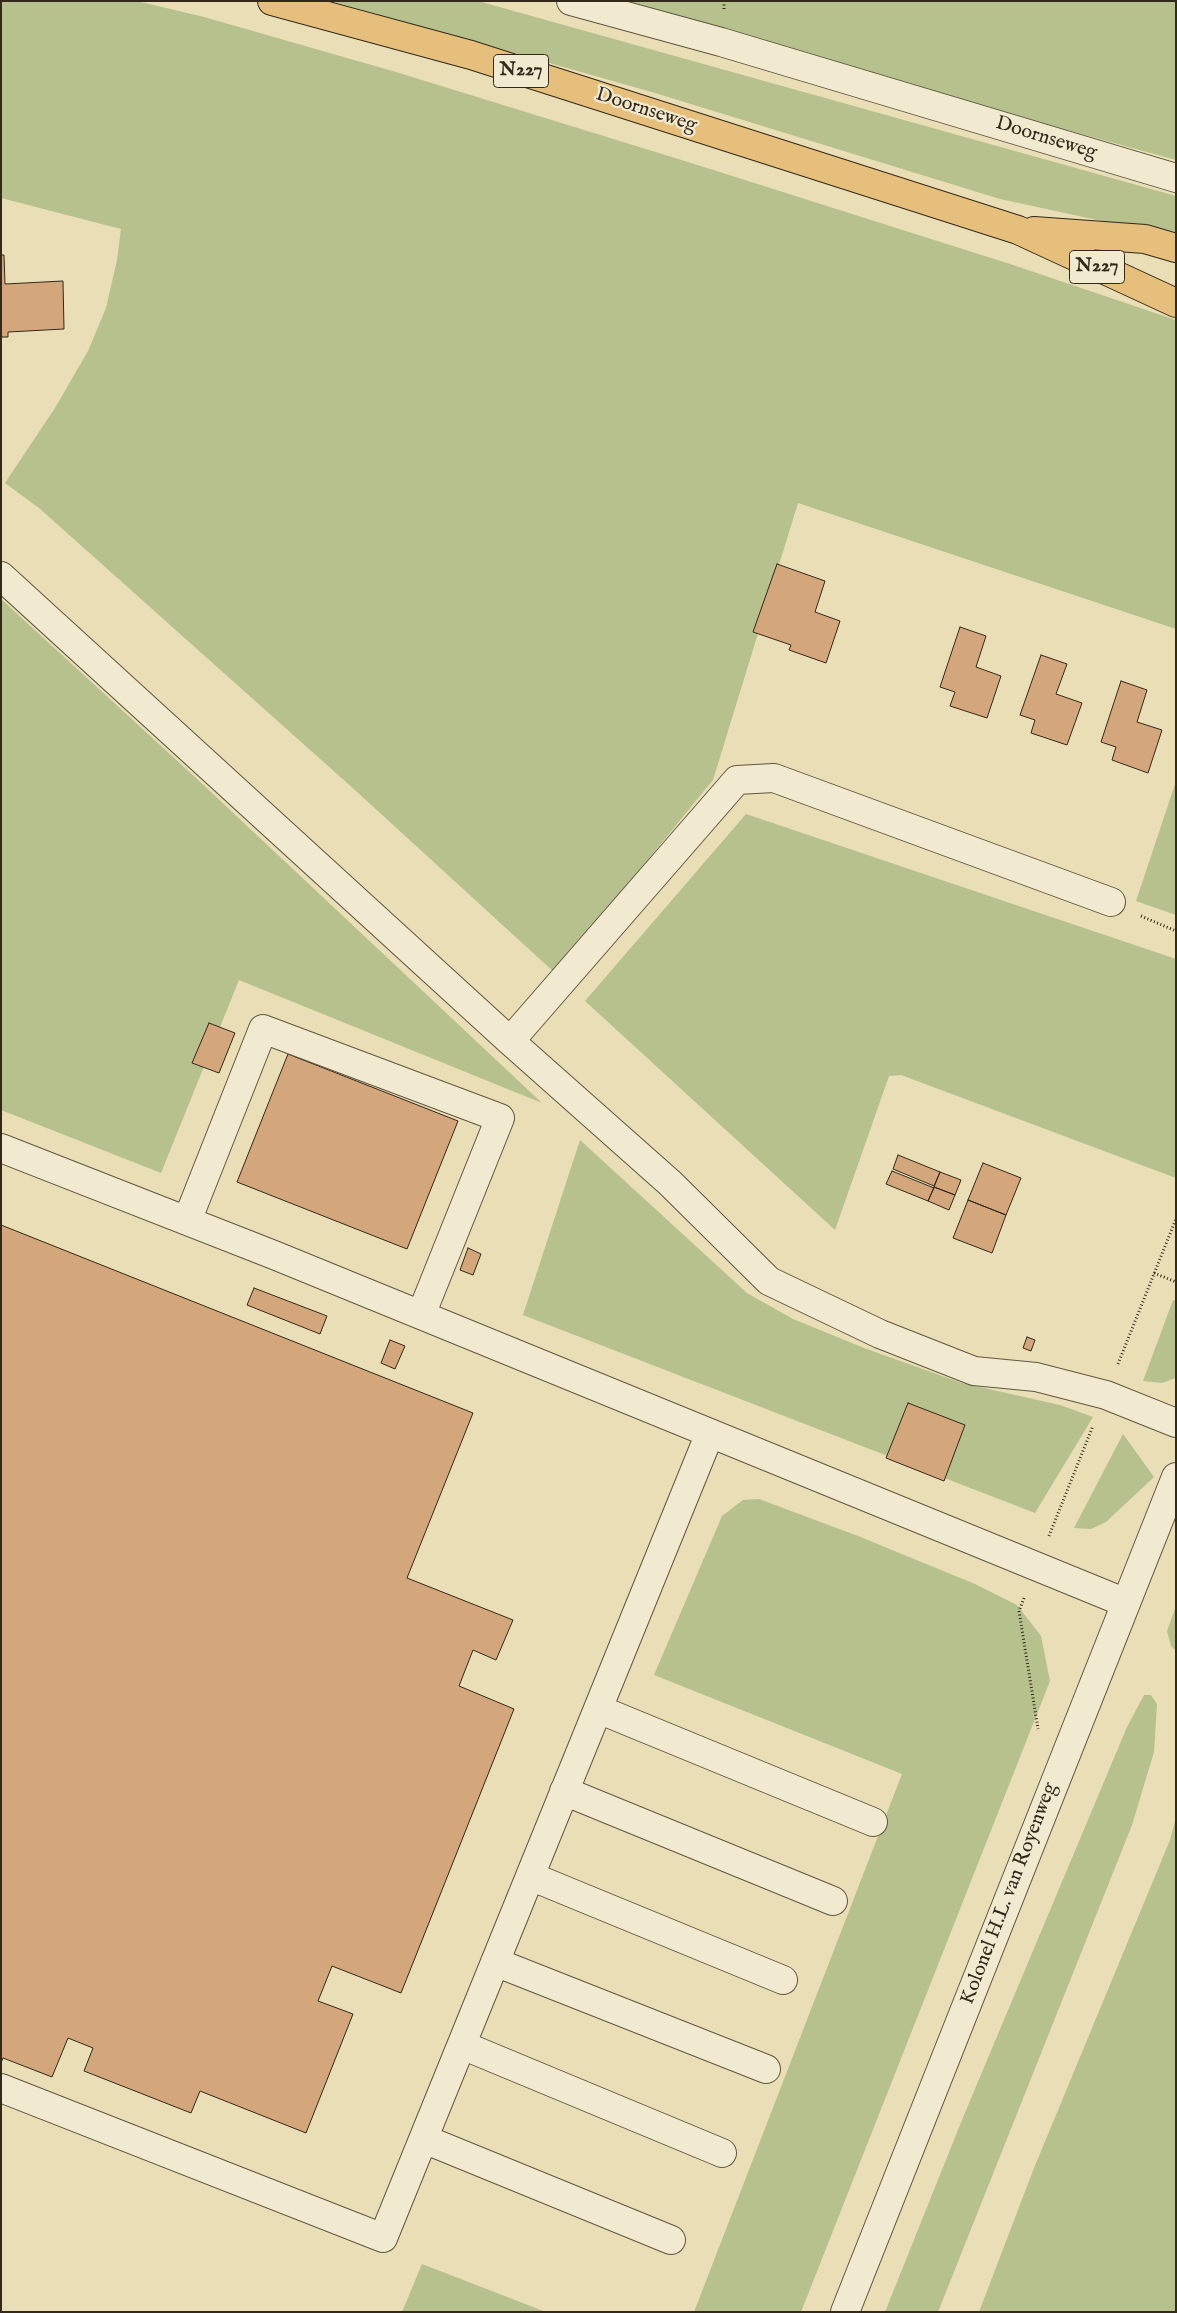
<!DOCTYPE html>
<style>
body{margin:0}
#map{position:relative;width:1177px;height:2313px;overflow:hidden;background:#eadeb6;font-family:"IM FELL English",serif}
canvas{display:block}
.frame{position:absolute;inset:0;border:2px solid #33281a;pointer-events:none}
</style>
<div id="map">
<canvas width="1177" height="2313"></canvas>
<div class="frame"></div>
</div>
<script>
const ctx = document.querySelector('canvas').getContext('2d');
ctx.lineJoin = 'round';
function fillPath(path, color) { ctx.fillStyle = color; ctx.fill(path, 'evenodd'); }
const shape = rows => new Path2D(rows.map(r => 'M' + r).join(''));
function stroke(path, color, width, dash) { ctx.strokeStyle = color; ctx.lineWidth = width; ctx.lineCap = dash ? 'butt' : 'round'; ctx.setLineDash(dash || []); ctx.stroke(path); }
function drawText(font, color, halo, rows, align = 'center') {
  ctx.font = font + ' "IM FELL English",serif'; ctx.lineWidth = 4.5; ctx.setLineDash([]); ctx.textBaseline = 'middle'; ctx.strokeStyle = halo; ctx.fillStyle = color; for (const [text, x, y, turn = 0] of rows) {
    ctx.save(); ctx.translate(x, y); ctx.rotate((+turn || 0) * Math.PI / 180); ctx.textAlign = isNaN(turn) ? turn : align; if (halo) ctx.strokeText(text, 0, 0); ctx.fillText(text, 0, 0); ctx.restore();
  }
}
const green = shape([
 [1,1,137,1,204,17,396,72,688,162,1010,264,1176,320,1176,629,798,503,713,780,555,973,356,791,39,508,5,483,55,408,88,351,106,308,117,260,121,229,1,198],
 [331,1,478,1,1176,196,1176,237,1000,199,655,93],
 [612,1,1176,1,1176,160,787,53],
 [1,599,196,778,542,1103,239,980,161,1173,1,1110],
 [1176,781,1176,915,1136,901],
 [746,814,1176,959,1176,1178,901,1075,889,1076,835,1230,585,1001],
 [580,1140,747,1293,793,1319,864,1348,962,1383,1060,1405,1093,1417,1035,1513,523,1315],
 [1173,1300,1176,1301,1176,1378,1162,1383,1143,1381],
 [1123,1434,1154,1477,1106,1522,1091,1529,1074,1528],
 [759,1499,858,1536,975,1584,1017,1605,1041,1636,1050,1681,801,2312,694,2312,902,1774,654,1675,722,1516,743,1500],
 [1176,1606,1176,1651,1171,1646,1167,1631],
 [1144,1695,1151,1695,1157,1704,1154,1752,1132,1825,938,2312,885,2312,964,2115,1127,1727],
 [1176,1817,1176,2312,979,2312,1034,2168,1170,1840],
 [422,2264,546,2312,402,2312]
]);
const building = shape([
 [1,255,4,255,5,284,63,281,64,329,8,332,8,337,1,337,1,255],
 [777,564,825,581,815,612,840,621,826,663,789,650,791,645,753,632,777,564],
 [960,627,986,636,976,667,1001,676,987,718,950,706,955,692,940,687,960,627],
 [1041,655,1067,664,1056,694,1082,703,1067,745,1031,733,1035,720,1020,715,1041,655],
 [1121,681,1147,690,1137,722,1162,730,1148,773,1112,760,1116,747,1101,742,1121,681],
 [209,1023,235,1033,219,1073,192,1063,209,1023],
 [288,1054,458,1121,407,1249,237,1182,288,1054],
 [898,1155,940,1172,934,1186,893,1169,898,1155],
 [983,1163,1021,1178,1006,1215,968,1200,983,1163],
 [892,1171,934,1188,928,1201,886,1184,892,1171],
 [940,1172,961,1180,955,1195,934,1187,940,1172],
 [934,1187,955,1195,949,1210,928,1201,934,1187],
 [968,1200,1006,1215,992,1253,953,1238,968,1200],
 [1,1225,473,1413,407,1578,513,1620,496,1660,473,1650,459,1686,514,1709,401,1993,332,1966,318,2001,353,2014,306,2133,200,2091,191,2113,84,2071,93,2048,68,2038,52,2077,3,2058,1,2063,1,1225],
 [468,1248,481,1254,473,1275,460,1270,468,1248],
 [254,1288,327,1316,320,1334,247,1305,254,1288],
 [1027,1337,1035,1340,1031,1351,1023,1348,1027,1337],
 [390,1340,405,1346,395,1369,381,1363,390,1340],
 [908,1403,965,1425,944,1481,886,1458,908,1403]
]);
const path = shape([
 [724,9,724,1],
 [1141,916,1176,931],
 [1154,1273,1176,1282],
 [1118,1364,1176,1219],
 [1049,1536,1093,1426],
 [1024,1598,1019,1611,1038,1729]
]);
const minor = shape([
 [571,1,721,42,1176,178],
 [1,576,510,1041,670,1183,769,1281,880,1334,974,1371,1036,1377,1106,1395,1176,1423],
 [510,1041,737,780,774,778,1111,902],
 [1,1148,274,1255,1126,1603],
 [187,1221,263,1029,500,1118,421,1315],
 [598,1709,873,1822],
 [564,1791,833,1901],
 [530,1876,783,1980],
 [495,1962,766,2069],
 [462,2045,722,2153],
 [1,2088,383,2238,710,1433],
 [424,2139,671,2240],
 [845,2312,1176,1477]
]);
const major = shape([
 [272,1,471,55,1018,230,1176,303],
 [1034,231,1145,239,1176,248]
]);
const shields = [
 [521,71,55],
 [1097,267,55]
];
const shieldNames = [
 ["N227",521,71],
 ["N227",1097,267]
];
const streetNames = [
 ["Doornseweg",646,111,18],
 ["Doornseweg",1046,139,17],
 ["Kolonel H.L. van Royenweg",1010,1894,-69]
];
fillPath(green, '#b6c18e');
fillPath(building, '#d4a67c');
stroke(building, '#33281a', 1);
stroke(minor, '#615641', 30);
stroke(major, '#33281a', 30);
stroke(path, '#33281a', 3, [1, 2.5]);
stroke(minor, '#f1ead0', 28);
stroke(major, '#e5bf7b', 28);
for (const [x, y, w] of shields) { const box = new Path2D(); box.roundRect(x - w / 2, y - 16.5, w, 33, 4); ctx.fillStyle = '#f1ead0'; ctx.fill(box); stroke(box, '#33281a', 1); }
drawText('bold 19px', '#33281a', null, shieldNames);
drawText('20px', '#33281a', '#f1ead0', streetNames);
</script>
